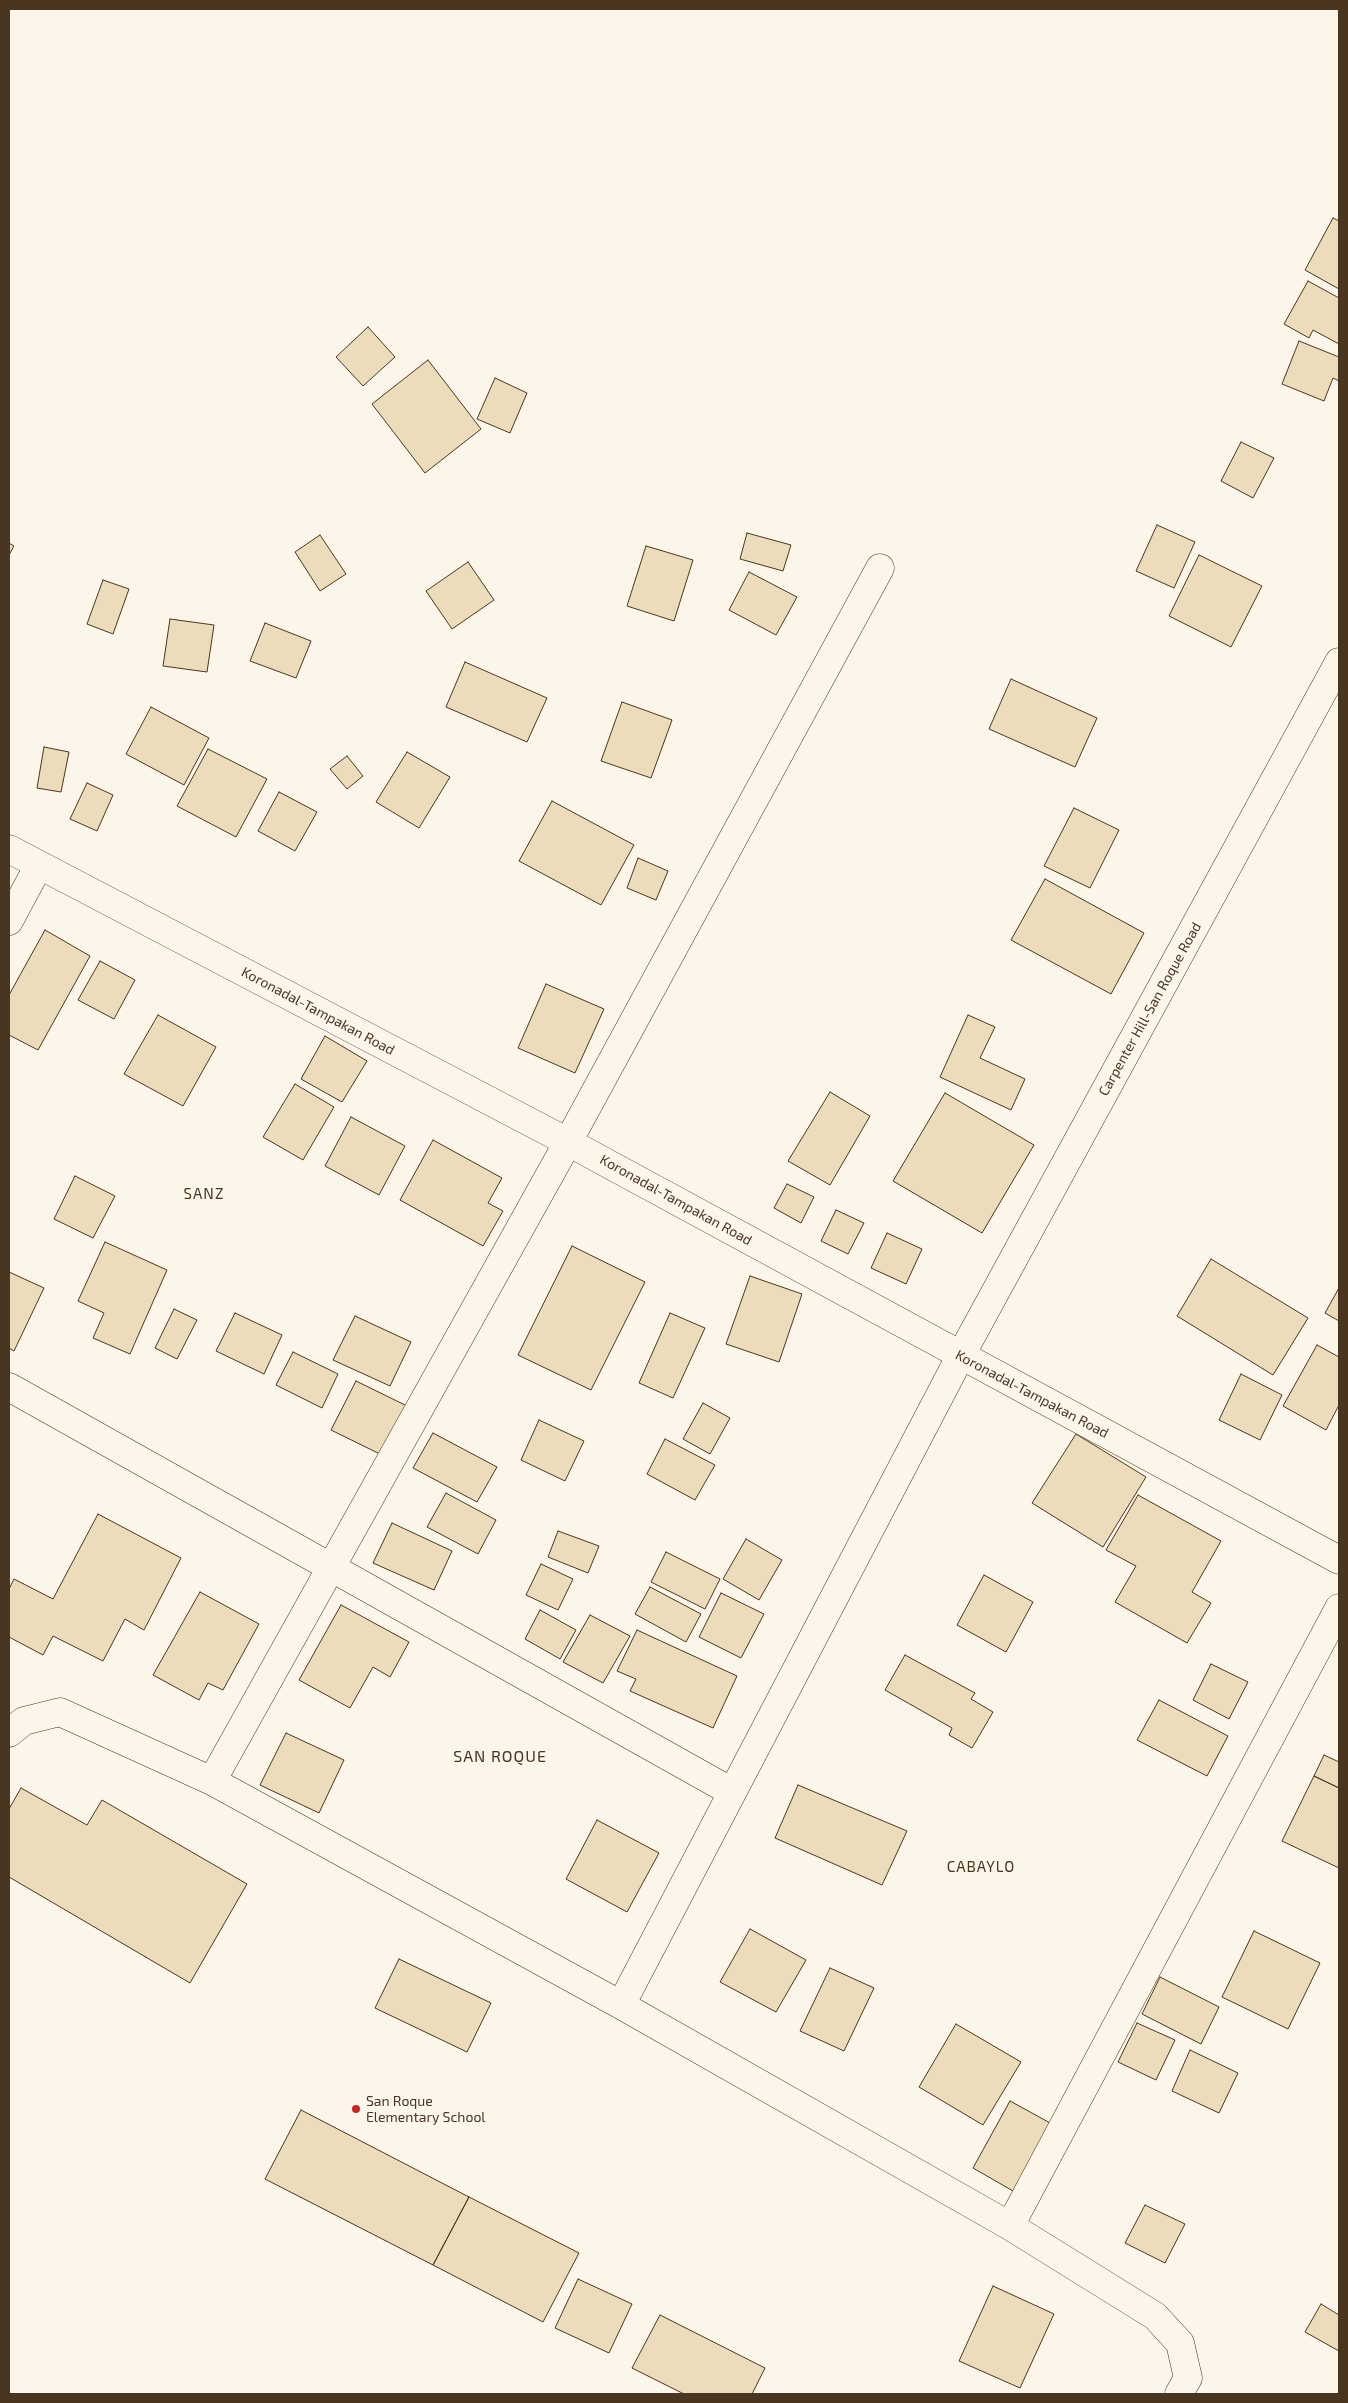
<!DOCTYPE html>
<style>
body{margin:0}
#map{position:relative;width:1348px;height:2403px;overflow:hidden;background:#fbf6e9;font-family:"Exo 2",sans-serif}
canvas{display:block}
.frame{position:absolute;inset:0;border:10px solid #4a3520;pointer-events:none}
</style>
<div id="map">
<canvas width="1348" height="2403"></canvas>
<div class="frame"></div>
</div>
<script>
const ctx = document.querySelector('canvas').getContext('2d');
ctx.lineJoin = 'round';
function fillPath(path, color) { ctx.fillStyle = color; ctx.fill(path, 'evenodd'); }
const shape = rows => new Path2D(rows.map(r => 'M' + r).join(''));
function stroke(path, color, width, dash) { ctx.strokeStyle = color; ctx.lineWidth = width; ctx.lineCap = dash ? 'butt' : 'round'; ctx.setLineDash(dash || []); ctx.stroke(path); }
function drawText(font, color, halo, rows, align = 'center') {
  ctx.font = font + ' "Exo 2",sans-serif'; ctx.lineWidth = 4; ctx.setLineDash([]); ctx.textBaseline = 'middle'; ctx.strokeStyle = halo; ctx.fillStyle = color; for (const [text, x, y, turn = 0] of rows) {
    ctx.save(); ctx.translate(x, y); ctx.rotate((+turn || 0) * Math.PI / 180); ctx.textAlign = isNaN(turn) ? turn : align; if (halo) ctx.strokeText(text, 0, 0); ctx.fillText(text, 0, 0); ctx.restore();
  }
}
const building = shape([
 [1333,218,1339,221,1339,289,1305,270,1333,218],
 [1308,281,1339,298,1339,344,1313,330,1309,338,1284,324,1308,281],
 [368,327,395,357,363,386,336,357,368,327],
 [1299,341,1339,357,1339,381,1333,378,1324,401,1282,384,1299,341],
 [428,360,481,429,425,473,372,404,428,360],
 [495,378,527,393,510,433,477,419,495,378],
 [1241,442,1274,458,1253,498,1221,481,1241,442],
 [1157,525,1195,542,1174,588,1136,571,1157,525],
 [747,533,791,545,783,571,740,559,747,533],
 [320,535,346,574,320,591,295,552,320,535],
 [9,543,14,546,9,555,9,543],
 [646,546,693,560,674,621,627,606,646,546],
 [1199,555,1262,586,1231,647,1169,616,1199,555],
 [468,562,494,600,452,629,426,591,468,562],
 [749,572,797,597,776,635,729,610,749,572],
 [103,580,129,589,113,634,87,624,103,580],
 [170,619,214,625,207,672,163,666,170,619],
 [265,623,311,641,296,678,250,661,265,623],
 [465,662,547,698,527,742,446,707,465,662],
 [1011,679,1097,718,1075,767,989,729,1011,679],
 [622,702,672,720,651,778,601,761,622,702],
 [151,707,209,738,184,785,126,754,151,707],
 [44,747,69,752,61,792,37,788,44,747],
 [208,749,267,779,236,837,177,806,208,749],
 [407,752,450,777,419,828,376,802,407,752],
 [347,756,363,776,347,789,330,769,347,756],
 [87,783,113,795,97,831,70,819,87,783],
 [279,792,317,812,295,851,258,831,279,792],
 [552,801,634,845,601,905,519,861,552,801],
 [1074,808,1119,830,1090,888,1044,866,1074,808],
 [638,858,668,871,656,900,627,888,638,858],
 [1045,879,1144,933,1111,994,1011,940,1045,879],
 [45,930,90,956,38,1050,9,1035,9,995,45,930],
 [100,961,135,980,114,1019,78,1000,100,961],
 [546,984,604,1009,575,1073,518,1048,546,984],
 [158,1015,216,1047,183,1106,124,1074,158,1015],
 [968,1015,995,1027,980,1058,1025,1079,1011,1110,940,1077,968,1015],
 [325,1036,367,1061,342,1102,301,1079,325,1036],
 [295,1084,334,1107,303,1160,263,1137,295,1084],
 [830,1092,870,1116,830,1185,788,1161,830,1092],
 [945,1093,1034,1145,982,1233,893,1181,945,1093],
 [351,1117,405,1146,379,1195,325,1166,351,1117],
 [433,1140,502,1178,488,1203,503,1211,483,1246,400,1200,433,1140],
 [75,1176,115,1196,93,1238,54,1219,75,1176],
 [787,1184,814,1197,801,1223,774,1208,787,1184],
 [836,1210,864,1223,848,1254,821,1241,836,1210],
 [887,1233,922,1249,906,1284,871,1268,887,1233],
 [105,1242,167,1270,130,1354,93,1338,104,1313,78,1301,105,1242],
 [572,1246,645,1282,591,1390,518,1355,572,1246],
 [1211,1259,1308,1318,1273,1375,1177,1316,1211,1259],
 [9,1272,44,1288,14,1351,9,1348,9,1272],
 [750,1276,802,1294,779,1362,726,1344,750,1276],
 [1339,1288,1339,1321,1325,1313,1339,1288],
 [174,1309,197,1320,177,1359,155,1348,174,1309],
 [235,1313,282,1335,264,1374,216,1351,235,1313],
 [670,1313,705,1328,673,1398,639,1383,670,1313],
 [355,1316,411,1342,390,1386,333,1360,355,1316],
 [1317,1345,1339,1357,1339,1405,1326,1430,1283,1406,1317,1345],
 [293,1352,338,1374,322,1408,276,1385,293,1352],
 [1241,1374,1282,1395,1260,1440,1219,1420,1241,1374],
 [356,1381,407,1406,382,1455,331,1430,356,1381],
 [703,1403,730,1418,710,1454,683,1439,703,1403],
 [539,1420,584,1441,565,1481,521,1460,539,1420],
 [433,1433,497,1467,477,1502,413,1468,433,1433],
 [1076,1434,1146,1477,1103,1547,1032,1503,1076,1434],
 [665,1439,715,1465,695,1500,647,1474,665,1439],
 [446,1493,496,1520,478,1554,427,1527,446,1493],
 [1138,1495,1221,1541,1192,1592,1211,1603,1187,1643,1115,1602,1136,1566,1106,1550,1138,1495],
 [98,1514,181,1558,144,1630,125,1619,103,1661,53,1636,43,1655,9,1637,9,1589,14,1579,53,1599,98,1514],
 [392,1523,452,1551,434,1590,373,1563,392,1523],
 [558,1531,599,1546,588,1573,548,1557,558,1531],
 [746,1539,782,1560,759,1600,723,1579,746,1539],
 [666,1552,720,1579,705,1609,651,1582,666,1552],
 [541,1564,573,1579,558,1610,526,1595,541,1564],
 [984,1575,1033,1602,1006,1652,957,1625,984,1575],
 [650,1587,701,1614,686,1642,635,1614,650,1587],
 [200,1592,259,1624,223,1690,208,1683,199,1700,153,1675,200,1592],
 [721,1593,764,1614,741,1658,699,1637,721,1593],
 [341,1605,409,1642,390,1677,373,1667,350,1708,299,1680,341,1605],
 [540,1610,576,1630,560,1659,525,1639,540,1610],
 [590,1615,630,1636,603,1683,563,1662,590,1615],
 [637,1630,737,1676,713,1728,630,1691,636,1679,617,1671,637,1630],
 [905,1655,975,1693,971,1699,993,1712,972,1748,949,1735,952,1728,885,1690,905,1655],
 [1211,1664,1248,1682,1229,1719,1193,1700,1211,1664],
 [1159,1700,1228,1736,1207,1776,1137,1740,1159,1700],
 [286,1733,344,1760,319,1813,260,1785,286,1733],
 [1324,1755,1339,1762,1339,1788,1314,1776,1324,1755],
 [1314,1776,1339,1788,1339,1868,1282,1841,1314,1776],
 [798,1785,907,1831,882,1885,775,1838,798,1785],
 [21,1788,87,1825,102,1800,247,1884,190,1983,9,1877,9,1809,21,1788],
 [597,1820,659,1853,627,1912,566,1879,597,1820],
 [750,1929,806,1960,776,2012,720,1982,750,1929],
 [1254,1931,1320,1963,1288,2029,1222,1997,1254,1931],
 [399,1959,491,2003,467,2052,375,2008,399,1959],
 [830,1968,874,1988,844,2051,800,2031,830,1968],
 [1160,1977,1219,2007,1201,2044,1142,2014,1160,1977],
 [1137,2023,1175,2040,1156,2080,1118,2062,1137,2023],
 [956,2024,1021,2062,983,2125,919,2087,956,2024],
 [1190,2050,1238,2073,1219,2113,1172,2091,1190,2050],
 [1010,2101,1052,2124,1013,2191,973,2168,1010,2101],
 [301,2110,469,2197,433,2265,265,2179,301,2110],
 [469,2197,579,2253,543,2322,433,2265,469,2197],
 [1145,2205,1185,2224,1165,2263,1125,2243,1145,2205],
 [578,2279,632,2304,609,2353,555,2328,578,2279],
 [993,2286,1054,2314,1020,2388,959,2361,993,2286],
 [1321,2304,1339,2315,1339,2351,1305,2332,1321,2304],
 [660,2315,765,2368,752,2394,684,2394,632,2368,660,2315]
]);
const street = shape([
 [9,921,39,865],
 [9,1387,732,1792],
 [9,1733,24,1721,60,1712,212,1781,621,2005,1010,2226,1155,2316,1180,2343,1188,2378,1179,2394],
 [212,1781,568,1142,880,568],
 [621,2005,961,1355],
 [1010,2226,1339,1608]
]);
const secondary = shape([
 [9,849,568,1142,1339,1560],
 [961,1355,1339,662]
]);
const markers = [
 [356,2109,5,"#c62828"]
];
const streetNames = [
 ["Carpenter Hill-San Roque Road",1150,1009,-61],
 ["Koronadal-Tampakan Road",318,1011,28],
 ["Koronadal-Tampakan Road",676,1200,29],
 ["Koronadal-Tampakan Road",1032,1394,28]
];
const poiNames = [
 ["San Roque",366,2101],
 ["Elementary School",366,2117]
];
const neighbourhoodNames = [
 ["SANZ",204,1194],
 ["CABAYLO",981,1867]
];
const quarterNames = [
 ["SAN ROQUE",500,1757]
];
fillPath(building, '#ecdcbc');
stroke(building, '#4a3520', 1);
stroke(street, '#4a3520', 29);
stroke(secondary, '#4a3520', 29);
stroke(street, '#fbf6e9', 28);
stroke(secondary, '#fbf6e9', 28);
for (const [x, y, r, color] of markers) { const dot = new Path2D(); dot.arc(x, y, r, 0, 2 * Math.PI); ctx.fillStyle = color; ctx.fill(dot); stroke(dot, '#fbf6e9', 2); }
drawText('14px', '#4a3520', '#fbf6e9', streetNames);
drawText('14px', '#4a3520', '#fbf6e9', poiNames, 'left');
ctx.letterSpacing = '1px';
drawText('15px', '#4a3520', '#fbf6e9', neighbourhoodNames);
ctx.letterSpacing = '0px';
ctx.letterSpacing = '1px';
drawText('16px', '#4a3520', '#fbf6e9', quarterNames);
ctx.letterSpacing = '0px';
</script>
